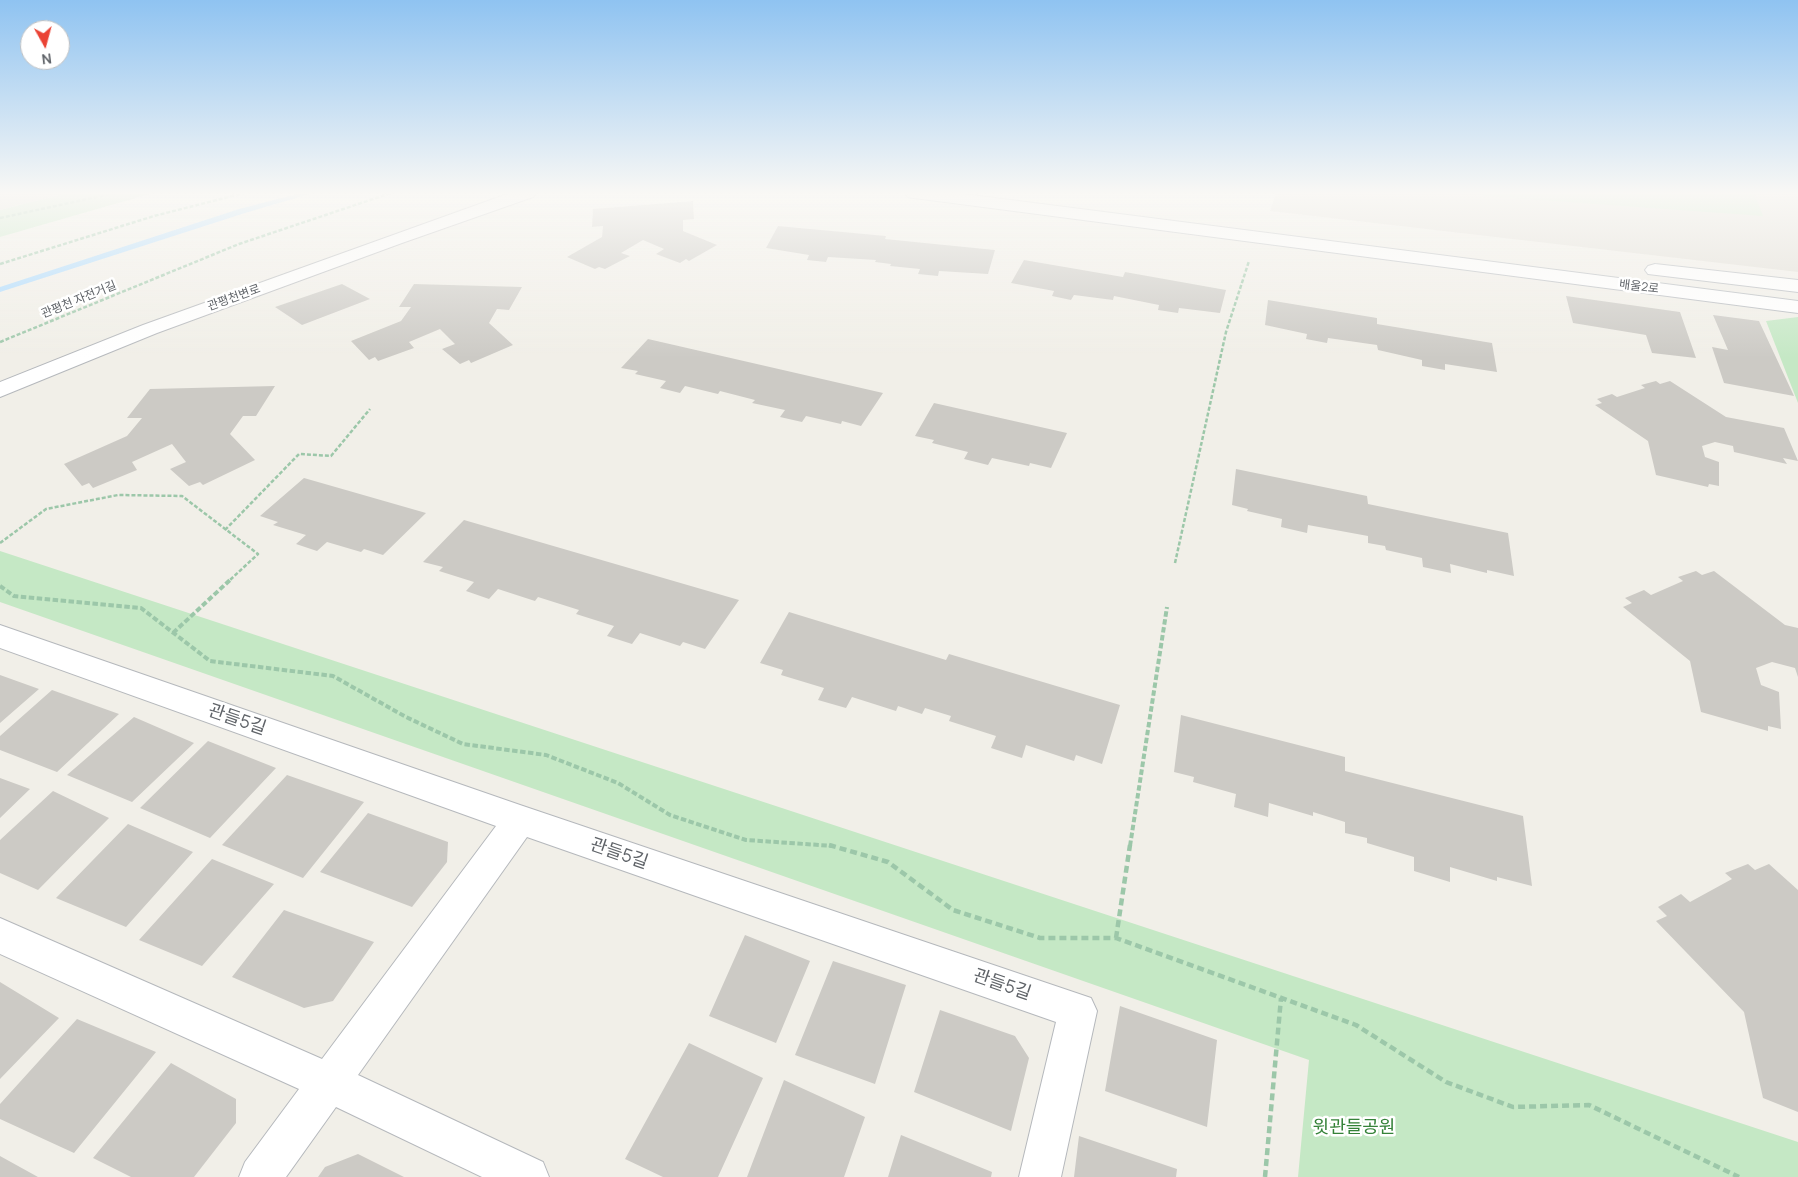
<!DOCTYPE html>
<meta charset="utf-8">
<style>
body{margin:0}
#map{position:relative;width:1798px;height:1177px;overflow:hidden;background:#f1efe8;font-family:Manrope,sans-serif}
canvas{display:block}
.north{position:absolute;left:20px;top:20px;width:50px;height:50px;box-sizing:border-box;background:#fff;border:1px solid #bfc1c3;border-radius:50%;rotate:173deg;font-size:14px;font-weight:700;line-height:20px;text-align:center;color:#5f6368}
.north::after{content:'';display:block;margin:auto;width:18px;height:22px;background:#ea4335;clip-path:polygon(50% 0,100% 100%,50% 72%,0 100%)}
</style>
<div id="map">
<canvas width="1798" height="1177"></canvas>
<div class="north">N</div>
</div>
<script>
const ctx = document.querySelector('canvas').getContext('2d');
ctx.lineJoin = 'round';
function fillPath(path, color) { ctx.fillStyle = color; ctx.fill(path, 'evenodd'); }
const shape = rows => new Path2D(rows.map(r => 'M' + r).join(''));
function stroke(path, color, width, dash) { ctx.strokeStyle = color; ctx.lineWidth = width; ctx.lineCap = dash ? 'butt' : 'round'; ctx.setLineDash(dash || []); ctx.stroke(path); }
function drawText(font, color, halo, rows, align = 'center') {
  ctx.font = font + ' Manrope,"Noto Sans KR",sans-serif'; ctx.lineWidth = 5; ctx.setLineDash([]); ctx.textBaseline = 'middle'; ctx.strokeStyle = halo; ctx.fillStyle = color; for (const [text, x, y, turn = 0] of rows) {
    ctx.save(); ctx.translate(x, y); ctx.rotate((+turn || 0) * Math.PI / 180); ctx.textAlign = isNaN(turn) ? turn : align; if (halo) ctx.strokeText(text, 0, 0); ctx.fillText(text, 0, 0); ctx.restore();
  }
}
const education = shape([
 [0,193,66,193,0,210],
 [1276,193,1798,193,1798,272,1270,211]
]);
const green = shape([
 [66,193,153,193,0,237,0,210],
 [1483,193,1754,193,1763,216,1483,196],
 [1798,317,1798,403,1766,321],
 [0,551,1798,1142,1798,1177,1298,1177,1309,1060,0,602]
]);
const stream = shape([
 [301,193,313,193,245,213,0,292,0,287,239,209,301,193]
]);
const building = shape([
 [693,201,694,219,683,220,683,231,717,245,689,261,686,259,680,263,656,254,664,249,643,240,621,253,630,256,605,269,599,267,595,269,567,257,602,237,603,226,592,227,593,209],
 [778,226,886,236,885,239,995,250,988,274,939,271,938,276,918,274,920,269,890,266,891,264,875,262,876,260,828,257,826,262,807,260,809,255,766,248],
 [1024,260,1123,277,1125,272,1226,290,1220,313,1179,308,1178,313,1158,310,1159,305,1114,296,1113,300,1074,295,1071,300,1052,296,1054,291,1011,283],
 [342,284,370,299,302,325,275,307],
 [414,284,522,287,509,310,497,309,489,323,513,345,471,363,469,360,460,364,442,349,455,344,440,329,409,342,414,348,378,361,375,357,369,360,351,341,401,321,411,307,399,307],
 [1566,296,1680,312,1696,358,1652,353,1646,335,1573,323],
 [1268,300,1377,318,1377,324,1492,343,1497,372,1445,364,1445,370,1422,366,1422,360,1378,350,1377,345,1328,338,1327,343,1306,339,1307,334,1265,325],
 [1713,315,1759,321,1794,396,1724,383,1712,347,1728,350],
 [648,339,883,393,861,426,842,421,841,424,806,416,802,422,780,417,785,410,752,403,755,400,720,391,718,394,685,386,680,393,660,388,666,381,635,374,638,371,621,368],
 [1656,381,1660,384,1670,381,1726,417,1784,428,1798,461,1783,458,1787,464,1734,452,1733,446,1715,442,1702,446,1705,457,1719,462,1719,486,1709,484,1708,487,1656,475,1648,441,1595,405,1602,403,1597,399,1612,394,1617,397,1645,388,1641,385],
 [275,386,256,416,243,416,230,434,255,460,203,485,200,482,189,486,170,469,186,462,172,444,132,462,137,470,93,488,89,483,82,486,64,464,127,436,142,418,127,418,150,389],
 [934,403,1067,433,1051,468,1030,463,1029,466,992,458,988,465,964,459,968,452,932,443,934,440,915,436],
 [1236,469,1367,496,1368,504,1508,533,1514,576,1487,570,1487,573,1450,564,1451,573,1423,567,1422,558,1386,550,1385,546,1368,543,1368,536,1308,525,1307,533,1281,527,1282,519,1247,511,1248,509,1232,505],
 [304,478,426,513,383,555,364,549,361,552,327,542,317,551,296,544,306,535,273,525,278,522,260,516],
 [464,520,739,600,705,649,683,642,680,646,640,633,632,644,607,636,614,626,576,614,579,610,538,597,535,601,498,589,489,599,466,591,474,582,439,571,443,567,423,562],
 [1696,571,1702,575,1714,571,1785,625,1798,628,1798,677,1795,668,1772,662,1756,668,1761,685,1779,692,1781,729,1768,726,1768,731,1701,712,1690,661,1623,607,1632,603,1625,598,1644,590,1651,595,1683,581,1678,577],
 [789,612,946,660,949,654,1120,705,1102,764,1076,755,1074,761,1026,745,1022,758,991,748,996,736,949,721,951,716,925,708,922,714,898,706,896,711,852,697,846,708,818,700,824,688,781,675,783,670,760,663],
 [0,675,39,689,0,723],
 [52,690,119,714,57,772,0,750,0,736],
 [1181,715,1345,757,1345,771,1523,816,1532,886,1497,877,1497,881,1450,867,1450,882,1414,871,1414,857,1367,843,1367,838,1345,833,1345,822,1313,812,1313,816,1269,803,1268,817,1234,807,1236,794,1193,782,1194,777,1174,772],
 [134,717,194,743,132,802,67,775],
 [208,741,276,768,210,838,140,808],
 [287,775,364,802,303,878,222,845],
 [0,778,30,789,0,818],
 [53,791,109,818,38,890,0,873,0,840],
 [368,813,448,842,447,862,412,907,320,872],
 [128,824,193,852,126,927,56,898],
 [212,859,274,884,202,966,139,940],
 [1748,864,1755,870,1769,864,1798,890,1798,1112,1763,1098,1744,1012,1656,921,1667,916,1658,907,1681,894,1690,902,1732,879,1725,873],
 [284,910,374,942,333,1001,304,1008,232,977],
 [745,935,810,961,776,1043,709,1016],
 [833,961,906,985,875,1084,795,1055],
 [0,982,59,1018,0,1079],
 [1120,1006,1217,1040,1207,1127,1105,1091],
 [940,1010,1015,1036,1029,1058,1011,1131,914,1092],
 [77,1019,156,1052,74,1153,0,1119,0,1104],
 [689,1043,763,1078,718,1177,663,1177,625,1159],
 [171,1063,236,1099,236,1123,194,1177,131,1177,93,1158],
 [784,1080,865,1117,844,1177,747,1177],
 [901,1135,992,1172,991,1177,888,1177],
 [1079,1136,1177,1169,1176,1177,1074,1177],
 [358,1154,404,1177,318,1177,325,1167],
 [0,1156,38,1177,0,1177]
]);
const pathFar2 = shape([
 [0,218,115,193],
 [0,264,154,216,244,193],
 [0,342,239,244,391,193],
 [225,530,299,454,331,456,370,409],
 [0,543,46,509,118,495,182,496,258,554,230,580],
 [1175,563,1226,332,1249,261]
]);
const pathFar1 = shape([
 [0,586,14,596,141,608,210,661,333,676,406,717,463,744,546,755,618,783,670,815,746,840,834,846],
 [173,633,231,579],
 [1130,846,1167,607]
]);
const path = shape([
 [829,845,888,862,953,910,1040,938,1116,938,1356,1025,1446,1082,1513,1107,1589,1105,1739,1177],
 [1116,938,1130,845],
 [1265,1177,1281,998]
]);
const street = shape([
 [510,193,536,193,533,197,402,243,157,333,0,397,0,382,143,325,510,193],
 [0,625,520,805,1091,998,1097,1011,1061,1177,1019,1177,1056,1022,527,837,358,1075,543,1162,549,1177,482,1177,336,1107,286,1177,239,1177,245,1162,299,1089,0,954,0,918,322,1059,496,826,0,648,0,625]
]);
const secondary = shape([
 [905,193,956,193,1798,301,1798,313,914,198,908,197,905,193],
 [1655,264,1798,280,1798,292,1648,274,1645,270,1648,266,1655,264]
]);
const farStreetnames = [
 ["배울2로",1639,287,7],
 ["관평천변로",234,298,-20],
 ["관평천 자전거길",79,300,-22]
];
const nearStreetnames = [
 ["관들5길",237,720,19],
 ["관들5길",619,854,19],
 ["관들5길",1002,985,19]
];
const nearParknames = [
 ["윗관들공원",1354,1128]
];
fillPath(education, '#e1ded6');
fillPath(green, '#c5e8c5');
fillPath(stream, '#aadaff');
fillPath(building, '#cccac5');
stroke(street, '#b5b8bc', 2);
stroke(secondary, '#b6babf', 2);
stroke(pathFar2, '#9cc7a9', 2.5, [4, 2]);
stroke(pathFar1, '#9cc7a9', 4, [5.5, 2.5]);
stroke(path, '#9cc7a9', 4.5, [7, 4]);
fillPath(street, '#fff');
fillPath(secondary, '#fff');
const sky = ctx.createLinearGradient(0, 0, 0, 358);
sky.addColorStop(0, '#8fc3f1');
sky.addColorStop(0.54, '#f9f8f5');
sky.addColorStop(1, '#f9f8f500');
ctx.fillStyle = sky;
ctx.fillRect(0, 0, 1798, 358);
drawText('12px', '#5f6368', '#fff', farStreetnames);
drawText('18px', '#5f6368', '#fff', nearStreetnames);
drawText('18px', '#348238', '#fff', nearParknames);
</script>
